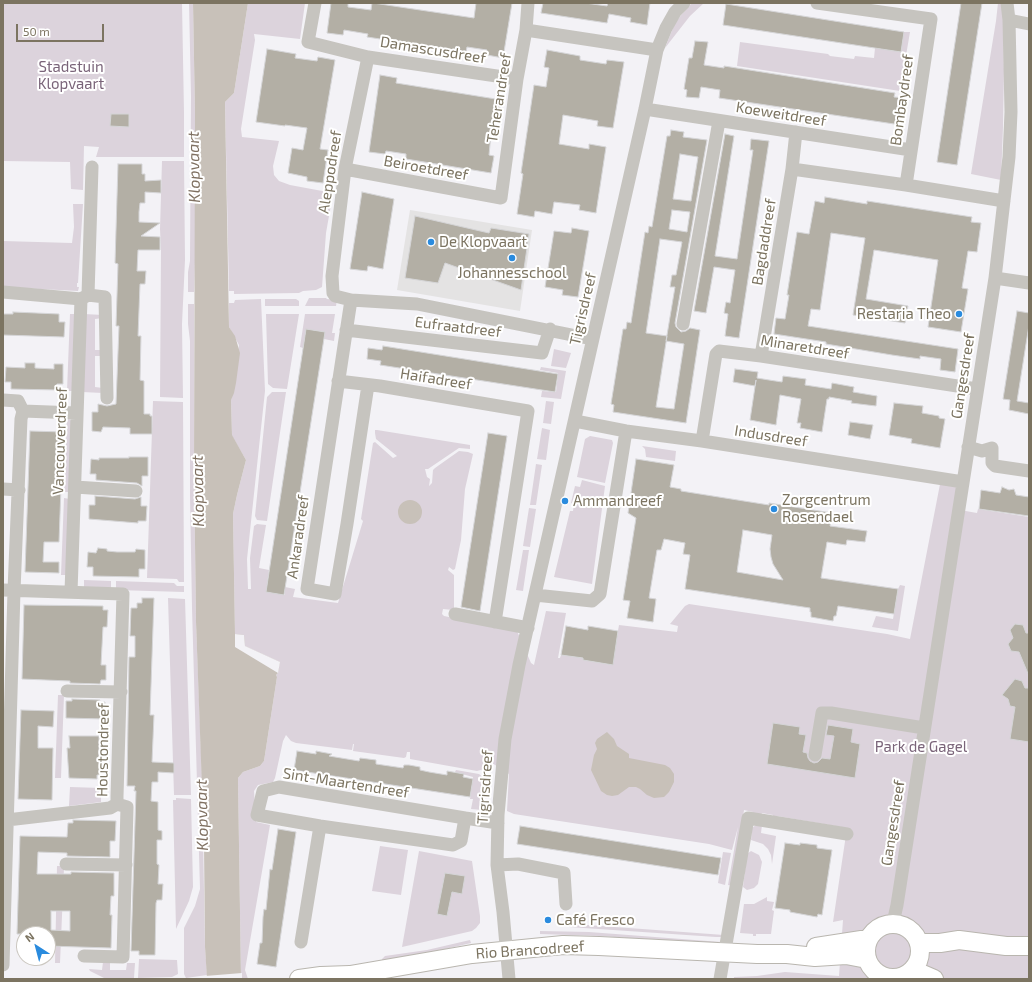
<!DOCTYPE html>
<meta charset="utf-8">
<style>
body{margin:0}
#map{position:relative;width:1032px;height:982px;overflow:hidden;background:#f3f2f6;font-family:"Exo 2",sans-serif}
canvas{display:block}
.frame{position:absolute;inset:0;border:4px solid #7c7461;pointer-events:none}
.north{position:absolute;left:16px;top:926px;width:40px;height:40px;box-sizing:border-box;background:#fff;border:1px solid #cbc7c0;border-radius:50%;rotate:324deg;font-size:11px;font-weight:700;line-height:16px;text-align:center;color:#7c7461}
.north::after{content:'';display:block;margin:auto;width:14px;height:18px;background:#2a8bde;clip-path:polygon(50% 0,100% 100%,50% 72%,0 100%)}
.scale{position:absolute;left:16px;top:24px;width:88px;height:18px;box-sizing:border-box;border:2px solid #7c7461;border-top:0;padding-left:5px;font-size:12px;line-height:14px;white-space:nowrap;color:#7c7461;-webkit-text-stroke:3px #fff;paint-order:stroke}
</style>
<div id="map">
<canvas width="1032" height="982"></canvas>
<div class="frame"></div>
<div class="north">N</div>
<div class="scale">50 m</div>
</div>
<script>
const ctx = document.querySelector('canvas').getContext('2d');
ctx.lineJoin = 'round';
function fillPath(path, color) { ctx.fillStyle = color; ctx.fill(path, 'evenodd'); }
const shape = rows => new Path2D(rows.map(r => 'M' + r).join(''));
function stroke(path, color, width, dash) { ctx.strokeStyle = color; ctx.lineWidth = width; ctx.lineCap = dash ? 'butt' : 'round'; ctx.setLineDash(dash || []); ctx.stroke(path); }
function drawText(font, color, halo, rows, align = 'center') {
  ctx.font = font + ' "Exo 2",sans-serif'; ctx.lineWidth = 4; ctx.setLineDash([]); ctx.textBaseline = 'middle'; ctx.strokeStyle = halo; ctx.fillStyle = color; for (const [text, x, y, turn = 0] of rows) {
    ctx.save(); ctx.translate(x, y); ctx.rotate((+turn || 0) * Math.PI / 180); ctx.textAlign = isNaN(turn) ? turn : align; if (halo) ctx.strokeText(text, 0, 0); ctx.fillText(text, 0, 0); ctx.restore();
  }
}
const built = shape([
 [410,210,532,230,520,311,397,290]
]);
const green = shape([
 [3,3,182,3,184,113,184,157,96,157,99,147,84,146,83,190,71,189,70,162,3,161],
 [189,3,193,3,195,114,195,262,194,292,188,292,188,272,190,261,191,96],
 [248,3,305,3,300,39,254,34,255,40,241,129,242,137,279,141,273,166,274,175,279,181,290,185,333,193,326,233,322,287,316,290,303,291,299,293,234,294,234,291,229,291,225,102,234,93],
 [692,3,704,3,690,16,665,48,675,23,682,14],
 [998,3,1002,3,1003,13,1004,71,1003,127,1001,180,971,174,996,21],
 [904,32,910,32,900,91,737,66,740,42,828,54,830,56,854,59,855,56,874,58,875,48,901,52],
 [162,161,184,161,185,260,182,324,183,398,160,397,161,251,160,229],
 [73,204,83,204,78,283,77,283,77,287,79,287,78,291,3,287,3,241,72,243,74,227],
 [309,298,326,298,327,299,337,300,336,306,305,306],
 [261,299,265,391,247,559,248,589,251,589,250,558,254,526,257,524,266,525,259,568,269,570,266,592,285,595,285,587,295,589,293,597,338,603,363,521,361,519,373,443,375,442,393,458,397,456,376,439,375,433,375,430,377,430,470,445,470,449,459,448,428,469,425,469,427,477,430,479,429,486,432,483,433,470,435,468,459,451,468,452,473,454,465,489,461,540,455,569,453,570,449,567,448,570,454,575,454,608,453,610,443,609,442,614,444,616,517,631,531,663,534,665,546,611,566,613,558,658,560,658,561,655,583,658,583,660,612,665,619,625,677,632,678,626,670,624,685,606,689,604,887,634,910,639,941,479,963,482,960,510,977,513,978,509,1029,517,1029,979,734,979,734,977,757,976,785,972,839,976,843,920,833,922,847,828,777,816,773,817,773,815,762,813,761,815,753,815,753,812,744,810,733,886,728,885,738,827,732,850,709,844,514,814,507,811,509,774,492,763,485,762,484,769,477,771,410,759,410,752,407,752,406,757,404,758,353,751,354,744,353,744,352,750,296,743,291,741,286,735,283,741,275,778,273,782,258,785,254,791,256,822,270,825,245,970,248,979,241,979,238,778,243,772,260,766,264,761,277,677,276,675,278,673,280,662,245,646,235,634,233,514,237,495,246,460,232,436,231,400,239,345,229,327,229,303,234,303,235,300],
 [265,299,296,299,299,301,299,306,265,306],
 [188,304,194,304,194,465,196,622,202,778,205,947,207,975,186,978,184,974,184,928,195,906,200,889,192,608,190,495,190,341,188,324],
 [70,314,75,314,73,391,67,391],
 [84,314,103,315,103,318,95,319,95,350,103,350,103,356,95,356,95,387,103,388,103,393,82,392],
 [266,314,299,314,287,389,273,388,268,384],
 [305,314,335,314,332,333,335,333,334,341,324,339,325,332,306,329,303,348,300,347],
 [554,349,571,353,566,368,551,366],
 [541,367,566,371,561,399,541,397,542,391,556,392,558,373,540,370],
 [272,392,286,392,267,521,257,520,255,516,267,397],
 [153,401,183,402,184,582,179,582,177,579,147,578],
 [546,401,554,402,551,424,543,423],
 [68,417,72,422,70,492,64,492,67,418],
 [542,428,550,430,546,460,537,459],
 [590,436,612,440,613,443,605,483,577,477,585,439],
 [642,446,676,451,675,461,646,457,645,449],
 [536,464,542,465,536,505,530,505],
 [582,480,605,486,592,584,554,577,570,511,573,511,574,504,571,503,575,486,580,487],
 [64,498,70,499,67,575,61,575],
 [529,508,536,509,530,547,523,546],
 [523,550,529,550,523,591,516,590],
 [84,580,111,581,111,590,84,589],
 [116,581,174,583,177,586,184,586,184,592,116,590],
 [900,585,905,586,898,631,872,627,876,616,893,619,898,589],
 [168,598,185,599,191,795,174,795],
 [58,695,64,695,61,778,55,778],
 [456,770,479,774,484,778,482,810,471,809,473,799,470,799,473,777,455,772],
 [70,787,101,788,101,802,69,806],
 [176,798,191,799,193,887,189,901,176,929,173,800,176,800],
 [756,825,762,825,761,833,776,836,772,864,771,855,768,849,763,844,751,840,752,828],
 [380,846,408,850,401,895,372,891],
 [419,851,472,861,480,916,480,923,476,928,472,931,402,947],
 [751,851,759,855,762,862,758,884,754,888,747,890,743,887,747,854],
 [723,852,731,853,725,885,718,883],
 [57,866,64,866,64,868,60,963,55,963],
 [767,897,767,901,774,902,772,910,774,911,771,934,756,934,756,936,753,936,753,934,740,933,744,904,754,904],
 [574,921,574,924,724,935,723,937,716,937,569,927,569,922],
 [540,931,589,932,721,942,720,945,601,936,540,934],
 [470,940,471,943,420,955,382,963,382,959,385,956,427,950],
 [139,959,177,960,178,974,172,977,138,978],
 [103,962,110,963,110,970,126,970,127,963,135,963,134,978,106,979,90,971,89,969,102,970]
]);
const water = shape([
 [193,3,248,3,234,93,225,102,229,327,235,336,240,353,236,383,234,393,231,400,232,435,246,460,237,495,233,514,235,634,244,635,245,646,280,662,278,673,276,675,277,677,264,761,260,766,243,772,238,778,241,979,207,979,205,947,204,844,196,622,194,465,195,114],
 '398 512a12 12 0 1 1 24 0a12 12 0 1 1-24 0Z',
 [607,732,614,739,617,746,629,754,629,758,665,765,670,768,674,774,674,782,669,792,664,797,654,798,647,795,640,789,636,787,629,787,618,795,612,796,607,795,601,791,591,770,594,755,597,749,595,743,597,739]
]);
const pier = shape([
 [235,634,244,635,245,646,280,662,278,673,235,647],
 [242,973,242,979,205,979,205,976]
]);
const building = shape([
 [331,3,348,3,348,7,371,10,372,3,373,3,474,18,476,3,512,3,503,58,487,55,487,50,467,47,466,52,367,37,368,34,344,30,343,35,327,33,331,3],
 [543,3,585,3,607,6,608,3,650,3,647,25,630,22,631,18,609,14,607,23,541,13,543,3],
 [961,3,982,3,957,165,937,162,961,3],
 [726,4,904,32,901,52,723,25,726,4],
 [695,41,708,42,704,65,724,68,724,66,895,93,894,97,905,98,901,125,719,98,720,90,701,87,699,98,686,97,687,90,684,89,689,58,692,58,695,41],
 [267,49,296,54,295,58,317,61,318,57,335,60,320,149,328,150,323,183,307,181,307,177,288,173,292,148,303,150,307,128,285,125,285,126,256,122,267,49],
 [547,50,580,56,580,60,606,64,607,60,624,62,613,128,597,126,598,121,563,115,559,144,589,149,589,144,606,147,596,213,579,210,580,205,554,202,552,214,535,211,534,217,517,214,523,174,521,173,534,85,546,87,549,68,544,67,547,50],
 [380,75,397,78,396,83,502,100,499,116,497,116,494,135,491,134,489,155,494,156,491,173,406,159,406,154,386,151,385,154,369,152,380,75],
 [111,114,129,114,129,127,110,126,111,114],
 [671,130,684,132,683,137,707,140,675,323,676,327,681,332,686,331,690,328,700,330,686,423,613,412,614,405,611,404,623,329,626,329,627,322,631,323,645,232,648,233,649,226,652,227,667,136,670,136,671,130],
 [680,154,698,157,691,201,673,199,680,154],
 [672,210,690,212,687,232,669,229,672,210],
 [660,239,682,242,676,275,672,275,670,287,675,287,666,341,684,344,674,409,656,407,667,336,646,333,660,239],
 [725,134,734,136,715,256,737,259,753,150,750,150,751,139,769,141,739,338,725,336,728,314,724,313,726,302,730,303,735,270,714,267,706,313,694,311,725,134],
 [118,164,142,164,142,174,145,174,145,181,161,180,161,193,145,192,145,203,140,203,139,212,139,222,160,223,141,236,160,237,160,250,138,250,137,271,146,271,145,284,140,284,138,336,141,336,140,380,144,381,144,414,150,414,150,416,152,416,152,434,130,434,130,428,103,427,101,432,92,431,92,412,98,412,98,404,107,406,116,404,119,326,116,326,118,264,115,263,118,164],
 [362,192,394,199,383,269,368,266,367,271,350,269,362,192],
 [825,197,867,204,867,201,972,217,971,222,981,223,977,252,968,251,962,288,968,289,961,332,928,327,938,260,874,250,866,299,908,306,905,323,853,315,865,238,831,233,820,310,811,309,808,326,958,349,955,372,940,370,941,359,920,356,920,359,892,355,826,344,826,342,774,334,776,318,785,319,789,295,787,295,797,232,809,234,815,201,824,203,825,197],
 [415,216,489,233,491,228,529,234,521,290,445,263,438,283,405,278,415,216],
 [572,228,589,231,578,297,562,295,563,290,545,287,554,231,571,233,572,228],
 [1017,311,1029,313,1029,325,1017,401,1029,403,1029,414,1009,410,1010,400,1003,399,1017,311],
 [13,312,59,314,59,322,65,322,64,337,3,335,3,314,13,314,13,312],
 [306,329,325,332,284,595,266,592,306,329],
 [383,346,558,374,555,392,380,365,381,361,367,359,368,348,382,350,383,346],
 [25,363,35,363,35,368,54,369,54,364,63,364,63,384,57,384,57,390,11,389,11,382,5,382,6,367,25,368,25,363],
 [735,369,758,372,757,378,769,380,782,382,783,376,806,379,805,385,831,389,832,383,854,387,853,392,877,396,876,406,851,403,852,401,829,397,829,399,827,399,822,432,800,428,801,423,797,423,801,399,780,395,776,425,750,420,756,380,755,386,733,382,735,369],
 [894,403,923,406,922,413,939,416,939,418,945,419,940,448,911,443,912,439,889,435,894,403],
 [850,422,873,425,870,439,848,435,850,422],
 [30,431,63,432,59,542,44,542,43,562,59,562,59,573,25,572,30,431],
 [488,433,507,436,480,611,461,607,488,433],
 [129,457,148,457,148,476,142,476,142,486,137,483,96,480,96,474,90,474,91,459,99,460,99,458,129,458,129,457],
 [636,459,674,465,670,487,681,489,681,491,769,505,769,503,832,513,830,526,867,531,865,542,847,540,846,545,827,542,821,578,898,589,894,614,838,606,836,616,834,616,833,621,811,617,811,612,810,612,810,608,685,589,690,555,683,554,685,543,664,539,661,550,657,550,649,598,656,599,653,622,627,618,630,601,623,600,636,518,628,513,636,459],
 [743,530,772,535,770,549,771,557,773,564,783,580,737,572,743,530],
 [1002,487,1009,490,1014,489,1016,495,1029,497,1029,516,979,509,981,490,1000,493,1002,487],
 [95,496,135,499,141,497,141,506,147,506,146,521,138,521,138,523,89,519,89,505,95,505,95,496],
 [98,548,107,549,107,551,117,552,135,552,136,549,145,550,145,569,139,569,139,577,93,576,93,567,87,567,88,552,96,553,98,548],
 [142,598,154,598,150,715,154,715,152,762,174,763,174,773,158,772,158,782,152,782,151,801,158,802,158,830,162,831,162,840,157,840,157,864,159,865,158,884,163,884,162,900,157,900,156,903,155,955,139,955,139,951,131,951,136,791,134,791,135,786,127,786,129,657,135,657,135,636,130,636,131,608,137,608,137,603,142,603,142,598],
 [24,605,103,606,103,610,108,610,107,627,103,627,101,665,106,665,106,680,101,680,100,684,70,683,70,681,22,679,24,605],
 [1015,624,1023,625,1026,633,1029,633,1029,676,1019,652,1011,651,1008,644,1013,638,1010,630,1015,624],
 [566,626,588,630,588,626,618,631,613,665,583,660,583,658,561,655,566,626],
 [1015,679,1022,681,1025,688,1029,688,1029,742,1010,739,1015,707,1010,706,1008,699,1002,695,1015,679],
 [72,699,100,700,99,702,105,702,104,719,66,718,66,701,72,701,72,699],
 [21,710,54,711,53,727,38,726,38,748,53,748,52,800,18,799,21,710],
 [773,723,800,727,799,734,806,735,803,752,807,753,808,758,810,761,814,763,818,762,822,758,830,759,834,736,826,735,828,725,853,729,851,742,860,744,855,778,767,764,773,723],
 [69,736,99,736,99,760,103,761,103,775,97,775,97,779,69,778,67,748,70,748,69,736],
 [297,751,316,754,316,751,321,752,332,754,329,756,359,761,360,758,376,760,376,764,403,768,404,765,409,765,420,767,420,770,429,772,447,775,447,771,464,774,463,777,473,779,470,797,294,770,297,751],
 [73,820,116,821,115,841,110,841,110,857,67,856,67,853,38,852,37,874,71,874,71,872,114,873,114,896,111,896,110,915,112,915,111,948,48,946,48,934,17,934,20,836,67,837,68,823,73,823,73,820],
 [51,911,70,911,70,931,51,930,51,911],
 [520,826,721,858,718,875,517,844,520,826],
 [278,829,296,832,276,967,257,964,260,943,262,943,263,917,264,909,266,910,270,869,272,870,278,829],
 [785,843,800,845,800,843,817,845,817,848,832,850,822,915,818,914,817,917,790,912,790,910,775,908,785,843],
 [445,873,465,876,462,894,452,892,447,916,437,914,445,873]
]);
const street = shape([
 [315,3,308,42,368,57,517,79],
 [817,3,931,19,906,185],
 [1009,20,1029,24],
 [526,30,657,50],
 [368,57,345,169,332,276,333,293,335,296,351,300,417,304,592,339],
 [645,109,911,150],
 [345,169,501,198,517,79,526,30,528,3],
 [792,169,906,185,1004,201],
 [995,278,1029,283],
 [3,292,81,299],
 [88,295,92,167],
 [351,300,307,589,335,594,347,524,368,385],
 [683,324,719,121],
 [346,330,542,353,550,329],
 [761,356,792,169,796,132],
 [338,381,380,386,528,411,495,622],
 [3,400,18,401,23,411,76,413],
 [575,421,626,431,702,441,963,482],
 [702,441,716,354,719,351,761,356,977,389],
 [968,447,982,451,992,448,992,463,995,466,1029,471],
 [75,487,136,491],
 [3,489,19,490],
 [3,590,123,594,117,796,117,804,127,807,123,957,84,956],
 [71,592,81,299,88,295,105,297,107,398],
 [535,595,592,601,600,594,626,431],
 [455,614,528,628],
 [67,691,121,692],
 [815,755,822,713,831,713,924,728],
 [465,818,461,841,453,845,320,826,257,815,263,791,279,787,465,818,498,823],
 [7,820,110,808,117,804],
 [66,864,126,865],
 [497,865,518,864,564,873,566,904],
 [893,923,897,905,995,278,1009,157,1011,112,1009,20,1007,3],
 [301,942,320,826],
 [3,965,14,591,21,419,23,411],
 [509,979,503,912,497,865,498,815,505,739,519,665,645,109,657,50,666,28,675,12,684,3],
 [720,979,748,818,847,834],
 [875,979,875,972],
 [893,979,893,978]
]);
const secondary = shape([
 '866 951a27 27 0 1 1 54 0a27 27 0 1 1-54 0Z',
 [920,943,940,943,959,940,1006,946,1029,946],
 [816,947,868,939],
 [913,970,934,979],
 [299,979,321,976,350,975,472,954,563,945,599,946,757,954,787,954,815,957,846,955,867,959]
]);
const markers = [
 [431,242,4,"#2a8bde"],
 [512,258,4,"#2a8bde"],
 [959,314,4,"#2a8bde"],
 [565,501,4,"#2a8bde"],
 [774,509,4,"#2a8bde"],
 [548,920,4,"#2a8bde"]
];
const streetNames = [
 ["Damascusdreef",433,50,9],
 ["Teherandreef",499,98,-81],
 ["Bombaydreef",902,100,-82],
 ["Koeweitdreef",781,114,9],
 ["Beiroetdreef",426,168,10],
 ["Aleppodreef",330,172,-81],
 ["Bagdaddreef",764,242,-81],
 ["Tigrisdreef",583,309,-77],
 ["Eufraatdreef",458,327,7],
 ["Minaretdreef",805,347,9],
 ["Gangesdreef",963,376,-81],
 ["Haifadreef",436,379,9],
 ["Indusdreef",771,436,9],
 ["Vancouverdreef",60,441,-88],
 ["Ankaradreef",298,537,-82],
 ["Houstondreef",103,750,-89],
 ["Sint-Maartendreef",346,783,9],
 ["Tigrisdreef",485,787,-86],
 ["Gangesdreef",893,823,-81],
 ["Rio Brancodreef",530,950,-4]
];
const parkNames = [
 ["Stadstuin",71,67],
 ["Klopvaart",71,84],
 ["Park de Gagel",921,747]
];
const poiNames = [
 ["De Klopvaart",439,242],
 ["Johannesschool",512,273,"center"],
 ["Restaria Theo",951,314,"right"],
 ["Zorgcentrum",782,500],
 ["Rosendael",782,517],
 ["Ammandreef",573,501],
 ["Café Fresco",556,920]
];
const waterNames = [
 ["Klopvaart",194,167,-91],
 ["Klopvaart",198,491,-91],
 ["Klopvaart",202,815,-91]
];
fillPath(built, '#e4e3e3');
fillPath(green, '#dcd3dc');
fillPath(water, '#c8c1b9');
fillPath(pier, '#f3f2f6');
fillPath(building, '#b3afa5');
stroke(building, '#d5d5d7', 1);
stroke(secondary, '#b9b6af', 20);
stroke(street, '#c6c4bf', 13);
stroke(secondary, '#fff', 18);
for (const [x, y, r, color] of markers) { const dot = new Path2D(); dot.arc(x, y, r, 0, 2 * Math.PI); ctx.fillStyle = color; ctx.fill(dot); stroke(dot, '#fff', 1.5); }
drawText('15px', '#7c7461', '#fff', streetNames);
drawText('15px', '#7a6479', '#fff', parkNames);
drawText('15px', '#7c7461', '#fff', poiNames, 'left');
drawText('italic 16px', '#7f7061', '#fff', waterNames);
</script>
